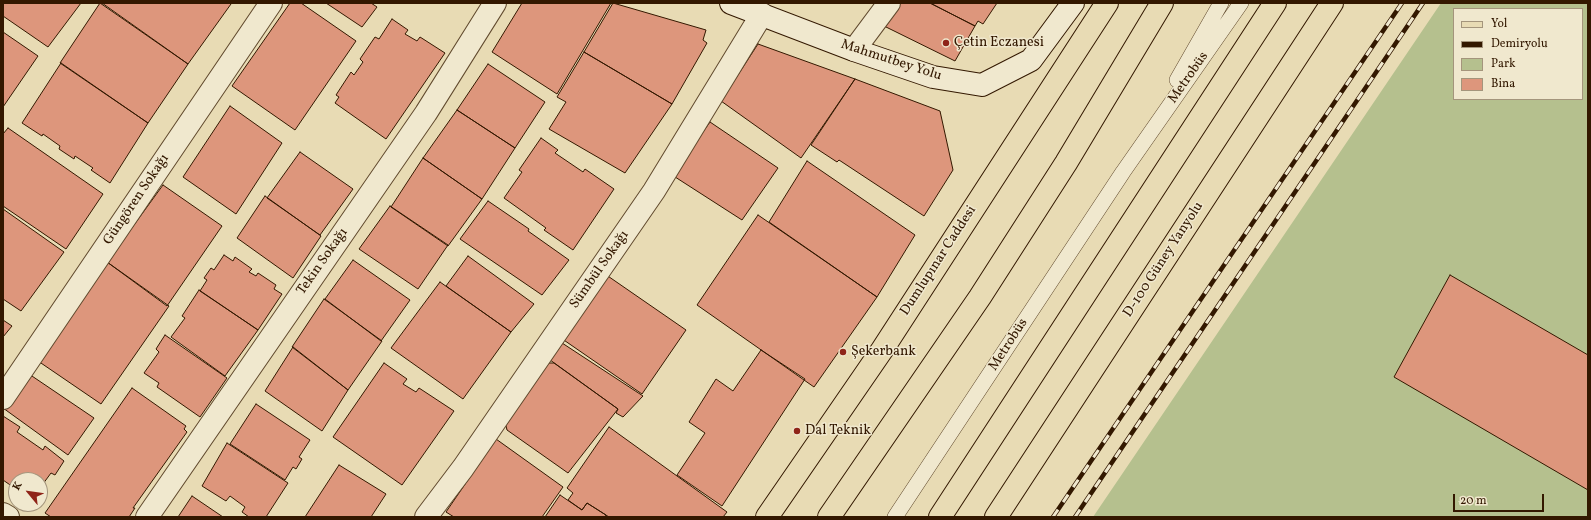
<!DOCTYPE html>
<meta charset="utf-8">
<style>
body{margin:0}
#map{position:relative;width:1591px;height:520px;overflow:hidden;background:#e8dbb4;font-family:Vollkorn,serif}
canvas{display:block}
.frame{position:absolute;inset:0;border:4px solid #331800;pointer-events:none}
.legend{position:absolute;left:1453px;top:8px;width:130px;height:92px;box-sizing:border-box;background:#f0e8ce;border:1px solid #a4957c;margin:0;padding:5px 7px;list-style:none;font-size:12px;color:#331800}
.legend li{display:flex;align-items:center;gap:8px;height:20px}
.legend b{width:20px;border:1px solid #a4957c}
.north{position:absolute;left:8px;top:472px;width:40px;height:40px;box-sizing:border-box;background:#f0e8ce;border:1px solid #a4957c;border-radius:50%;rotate:299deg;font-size:11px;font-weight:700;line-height:16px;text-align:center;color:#331800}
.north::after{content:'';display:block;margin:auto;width:14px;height:18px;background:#8f2418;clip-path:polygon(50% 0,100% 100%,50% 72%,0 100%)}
.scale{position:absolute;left:1453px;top:494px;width:91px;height:18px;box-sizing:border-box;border:2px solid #331800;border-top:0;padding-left:5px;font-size:12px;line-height:14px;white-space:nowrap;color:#331800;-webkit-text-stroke:3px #f0e8ce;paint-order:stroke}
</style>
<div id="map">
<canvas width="1591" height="520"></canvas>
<div class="frame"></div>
<ul class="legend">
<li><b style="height:5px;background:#e8dbb4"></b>Yol</li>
<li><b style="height:5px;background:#331800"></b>Demiryolu</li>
<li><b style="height:11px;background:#b5c08e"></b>Park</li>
<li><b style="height:11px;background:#dd967c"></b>Bina</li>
</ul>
<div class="north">K</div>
<div class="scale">20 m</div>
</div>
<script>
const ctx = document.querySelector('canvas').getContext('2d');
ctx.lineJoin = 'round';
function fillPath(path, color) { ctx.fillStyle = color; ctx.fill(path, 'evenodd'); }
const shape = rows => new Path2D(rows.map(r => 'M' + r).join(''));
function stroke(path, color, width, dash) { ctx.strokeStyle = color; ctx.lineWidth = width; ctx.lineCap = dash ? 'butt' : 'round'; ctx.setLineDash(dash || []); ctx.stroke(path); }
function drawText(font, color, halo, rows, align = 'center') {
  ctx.font = font + ' Vollkorn,serif'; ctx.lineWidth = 3; ctx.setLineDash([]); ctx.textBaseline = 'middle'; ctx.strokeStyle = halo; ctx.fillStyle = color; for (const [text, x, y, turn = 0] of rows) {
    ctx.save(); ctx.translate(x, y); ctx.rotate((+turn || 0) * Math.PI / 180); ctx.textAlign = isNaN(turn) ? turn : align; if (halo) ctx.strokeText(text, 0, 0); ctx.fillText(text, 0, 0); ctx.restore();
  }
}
const green = shape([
 [1441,3,1588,3,1588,517,1093,517],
 [1454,9,1582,9,1582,99,1454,99]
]);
const building = shape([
 [3,3,81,3,48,47,3,16,3,3],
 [100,3,188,64,148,123,60,63,100,3],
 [102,3,229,3,231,4,188,64,102,3],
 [290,3,301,3,356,41,295,130,232,86,290,3],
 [326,3,371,3,377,7,362,27,326,3],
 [522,3,611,3,557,94,492,52,522,3],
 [613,3,706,30,703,40,707,43,672,104,584,52,613,3],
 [900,3,930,3,975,26,955,61,884,26,900,3],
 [930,3,997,3,983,24,978,21,975,26,930,3],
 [392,19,408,30,405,34,417,41,420,37,445,53,386,139,335,103,339,97,336,95,351,72,354,75,363,62,360,59,375,37,379,39,392,19],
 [3,32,38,56,3,107,3,32],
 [758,44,855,79,801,158,721,101,758,44],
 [584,52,672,104,625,173,549,129,566,102,557,97,584,52],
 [61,63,148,123,110,183,91,170,93,168,75,156,74,159,59,149,60,146,43,134,42,136,22,123,61,63],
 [488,64,545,102,515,148,457,110,488,64],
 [855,79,940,111,953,170,924,216,839,160,837,162,811,145,855,79],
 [230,106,282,143,236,214,183,177,230,106],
 [457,110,515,148,482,199,423,158,457,110],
 [710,122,778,168,742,220,672,175,710,122],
 [8,128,103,194,66,249,3,206,3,134,8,128],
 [541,138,558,150,555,153,583,172,585,169,614,189,573,250,544,230,546,228,504,198,522,172,519,170,541,138],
 [300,152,353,189,320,235,267,198,300,152],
 [423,158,482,199,448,246,391,207,423,158],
 [807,161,915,235,877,297,769,222,807,161],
 [163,185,222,226,167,306,107,262,163,185],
 [265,196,321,236,293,278,237,238,265,196],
 [488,201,529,229,528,231,569,260,542,295,460,239,488,201],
 [390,206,448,245,418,289,359,249,390,206],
 [3,209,64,252,21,311,3,299,3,209],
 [758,215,877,297,814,387,697,305,758,215],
 [224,255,233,261,235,257,252,269,249,272,256,276,258,273,276,285,274,289,282,294,258,330,200,291,207,280,204,278,211,268,214,270,224,255],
 [468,256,534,304,511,332,446,286,468,256],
 [353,260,410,300,381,341,325,299,353,260],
 [107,262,169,306,101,404,38,361,107,262],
 [602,272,686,330,642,394,558,336,602,272],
 [1450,275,1588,355,1588,490,1394,377,1450,275],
 [440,282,511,332,463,399,391,348,440,282],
 [199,290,258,330,225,376,171,337,185,318,182,316,199,290],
 [324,299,382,341,348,390,292,347,324,299],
 [3,320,12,326,3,337,3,320],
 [165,335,227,378,200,417,157,387,159,383,144,373,159,352,156,349,165,335],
 [559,341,643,396,623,417,616,413,618,409,546,357,559,341],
 [293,347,348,390,322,431,265,391,293,347],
 [761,350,805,379,722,506,677,475,705,433,689,422,716,379,733,391,761,350],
 [384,363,407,379,403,384,416,392,419,388,454,411,402,485,333,437,384,363],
 [541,363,554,363,618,409,568,473,507,430,505,422,541,363],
 [26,372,94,418,68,455,3,408,26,372],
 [132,388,186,426,184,429,187,432,133,508,135,508,129,517,51,517,45,513,132,388],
 [256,404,310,440,299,457,302,459,296,469,293,467,285,480,230,444,256,404],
 [3,416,20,427,17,432,43,450,45,446,64,461,55,475,51,473,40,488,40,480,16,480,16,489,3,480,3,416],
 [609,427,727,512,723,517,609,517,587,503,582,510,568,500,573,493,567,488,609,427],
 [496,439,563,487,542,517,454,517,446,512,496,439],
 [227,443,288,483,266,517,249,517,242,512,245,507,230,496,226,501,202,486,227,443],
 [339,465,386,494,371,517,305,517,339,465],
 [560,495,582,510,587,503,606,515,605,517,545,517,560,495],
 [192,496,223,517,178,517,192,496]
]);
const lane = shape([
 [1177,80,1221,3],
 [895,517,1123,172,1241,3]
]);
const street = shape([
 [854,50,889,3],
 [3,398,271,3],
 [3,514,8,517],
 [147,517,426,113,495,3],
 [426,517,463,468,654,191,762,14]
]);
const secondary = shape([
 [731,3,854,50,933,77,982,85,1031,60,1073,3]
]);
const primary = shape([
 [767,517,882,350,1107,3],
 [996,517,1332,3]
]);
const highway = shape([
 [829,517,980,297,1066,163,1162,3],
 [940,517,1275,3]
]);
const rail = shape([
 [1053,517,1402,3],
 [1075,517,1423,3]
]);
const markers = [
 [946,43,4,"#8f2418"],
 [843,352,4,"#8f2418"],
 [797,431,4,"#8f2418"]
];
const poiNames = [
 ["Çetin Eczanesi",954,43],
 ["Şekerbank",851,352],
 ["Dal Teknik",805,431]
];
const streetNames = [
 ["Mahmutbey Yolu",891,61,18],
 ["Metrobüs",1189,78,-55],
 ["Güngören Sokağı",137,200,-56],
 ["D-100 Güney Yanyolu",1164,260,-57],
 ["Dumlupınar Caddesi",939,261,-57],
 ["Tekin Sokağı",323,262,-55],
 ["Sümbül Sokağı",600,270,-55],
 ["Metrobüs",1009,345,-57]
];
fillPath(green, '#b5c08e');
fillPath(building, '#dd967c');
stroke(building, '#331800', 1);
stroke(lane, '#60492d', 16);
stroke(street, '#60492d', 24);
stroke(secondary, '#331800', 24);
stroke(primary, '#331800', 24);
stroke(highway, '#331800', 24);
stroke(lane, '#f0e8ce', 15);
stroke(street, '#f0e8ce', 22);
stroke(secondary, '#f0e8ce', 22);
stroke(primary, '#e8dbb4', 22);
stroke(highway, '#e8dbb4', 22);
stroke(rail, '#331800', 4.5);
stroke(rail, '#f0e8ce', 3, [9]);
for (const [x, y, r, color] of markers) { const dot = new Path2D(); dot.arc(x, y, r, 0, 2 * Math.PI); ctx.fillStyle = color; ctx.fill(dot); stroke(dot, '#f0e8ce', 1.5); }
drawText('14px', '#331800', '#f0e8ce', poiNames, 'left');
drawText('14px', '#331800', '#f0e8ce', streetNames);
</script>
